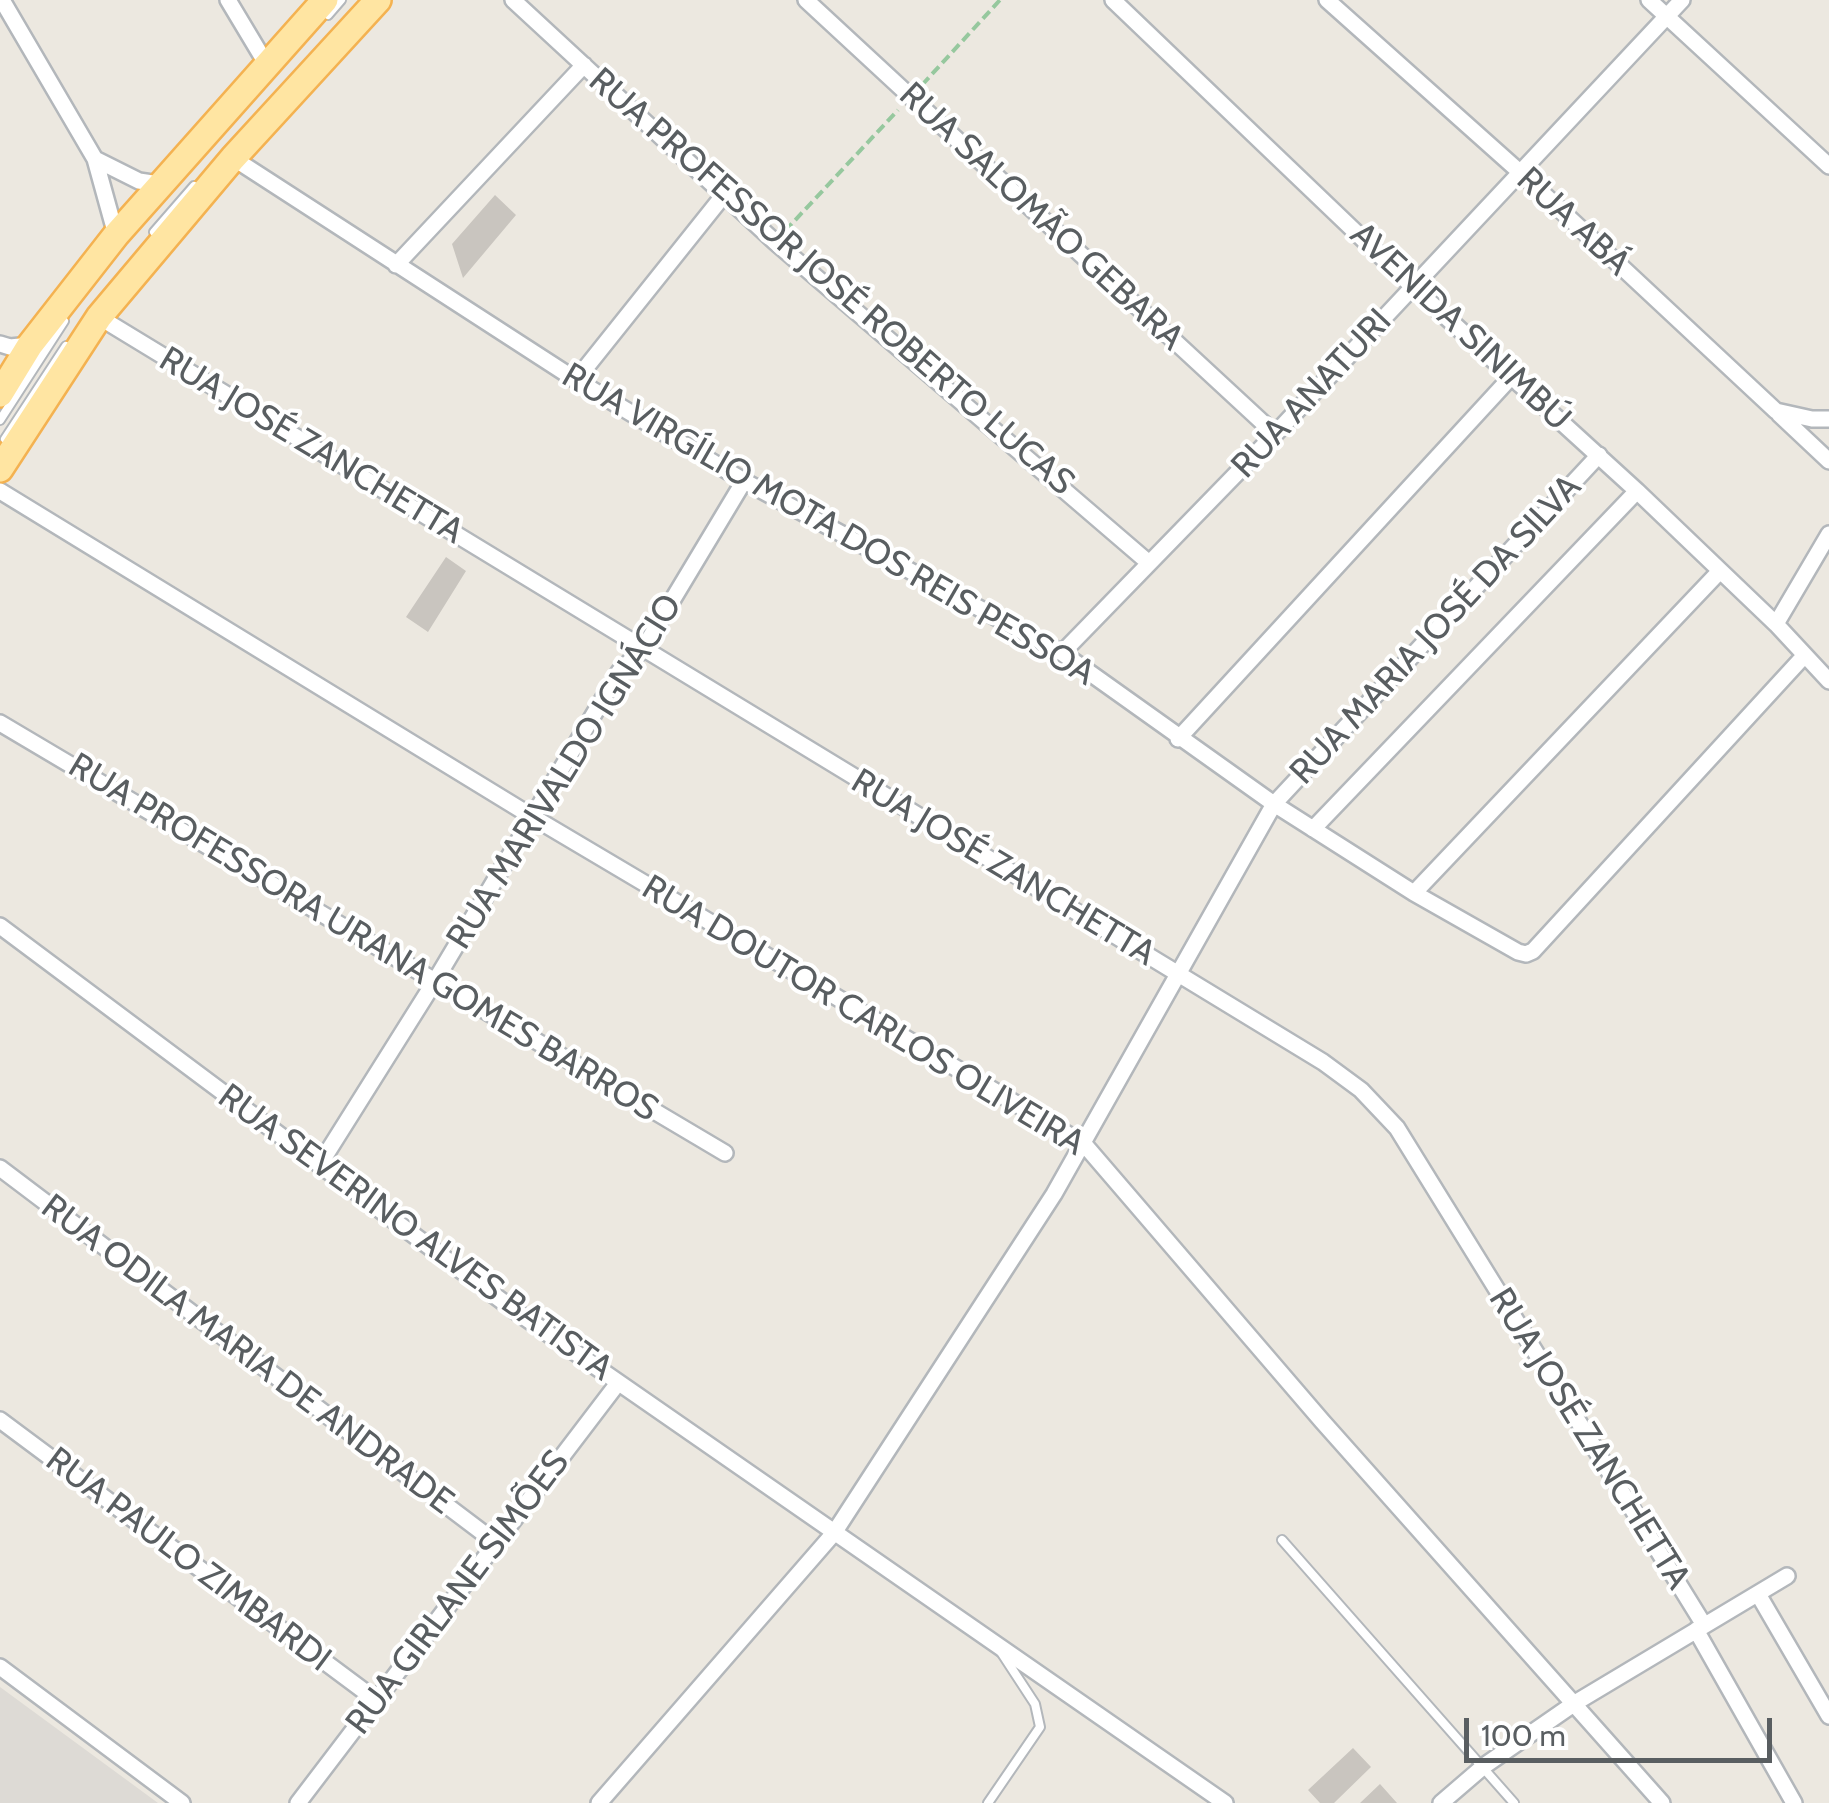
<!DOCTYPE html>
<meta charset="utf-8">
<style>
body{margin:0}
#map{position:relative;width:1829px;height:1803px;overflow:hidden;background:#ece8e0;font-family:Cabin,sans-serif}
canvas{display:block}
.scale{position:absolute;left:1464px;top:1718px;width:308px;height:45px;box-sizing:border-box;border:5px solid #595e61;border-top:0;padding-left:12px;font-size:30px;line-height:35px;white-space:nowrap;color:#595e61;-webkit-text-stroke:8px #fff;paint-order:stroke}
</style>
<div id="map">
<canvas width="1829" height="1803"></canvas>
<div class="scale">100 m</div>
</div>
<script>
const ctx = document.querySelector('canvas').getContext('2d');
ctx.lineJoin = 'round';
function fillPath(path, color) { ctx.fillStyle = color; ctx.fill(path, 'evenodd'); }
const shape = rows => new Path2D(rows.map(r => 'M' + r).join(''));
function stroke(path, color, width, dash) { ctx.strokeStyle = color; ctx.lineWidth = width; ctx.lineCap = dash ? 'butt' : 'round'; ctx.setLineDash(dash || []); ctx.stroke(path); }
function drawText(font, color, halo, rows, align = 'center') {
  ctx.font = font + ' Cabin,sans-serif'; ctx.lineWidth = 8; ctx.setLineDash([]); ctx.textBaseline = 'middle'; ctx.strokeStyle = halo; ctx.fillStyle = color; for (const [text, x, y, turn = 0] of rows) {
    ctx.save(); ctx.translate(x, y); ctx.rotate((+turn || 0) * Math.PI / 180); ctx.textAlign = isNaN(turn) ? turn : align; if (halo) ctx.strokeText(text, 0, 0); ctx.fillText(text, 0, 0); ctx.restore();
  }
}
const industrial = shape([
 [0,1687,158,1803,0,1803]
]);
const building = shape([
 [495,195,516,215,463,278,452,244],
 [446,557,466,571,428,632,406,617],
 [1353,1748,1371,1767,1334,1803,1320,1803,1308,1790],
 [1380,1784,1397,1803,1360,1803]
]);
const path = shape([
 [922,85,1000,0],
 [785,231,898,110]
]);
const lane = shape([
 [328,15,341,0],
 [154,232,194,186],
 [0,420,64,321],
 [5,439,66,346],
 [1282,1540,1514,1803],
 [988,1803,1040,1727,1035,1704,1001,1652]
]);
const street = shape([
 [2,0,95,159,116,235],
 [228,0,267,65],
 [513,0,775,242,1149,563],
 [806,0,1275,434],
 [1113,0,1412,286,1637,491,1776,624,1829,681],
 [1327,0,1522,174,1776,411,1812,419,1829,419],
 [1649,0,1829,166],
 [233,158,576,380,744,481,1062,653,1274,804,1414,893,1518,952,1526,954,1533,951,1804,656],
 [95,159,139,181,159,184],
 [396,265,584,65],
 [99,317,1323,1062,1361,1090,1397,1128,1704,1625],
 [0,344,10,347,30,345],
 [576,380,723,196],
 [1779,414,1829,461],
 [0,491,531,816,1084,1144,1322,1421,1662,1803],
 [1776,624,1829,534],
 [1062,653,1275,434,1682,0],
 [0,723,725,1153],
 [1178,739,1512,376],
 [1313,829,1637,491],
 [1414,893,1719,572],
 [0,926,514,1310,1225,1803],
 [320,1164,435,981,619,672,643,649,744,481],
 [0,1168,495,1542],
 [0,1420,376,1700],
 [1758,1594,1829,1716],
 [1696,1630,1794,1803],
 [0,1667,182,1803],
 [298,1803,618,1383],
 [599,1803,834,1533,1054,1194,1274,804,1599,455],
 [1441,1803,1484,1766,1575,1703,1787,1576]
]);
const primary = shape([
 [0,394,30,345,116,235,325,0],
 [0,469,99,317,233,158,378,0]
]);
const streetNames = [
 ["RUA SALOMÃO GEBARA",1041,217,43],
 ["RUA ABÁ",1573,222,43],
 ["RUA PROFESSOR JOSÉ ROBERTO LUCAS",831,282,41],
 ["AVENIDA SINIMBÚ",1460,327,43],
 ["RUA ANATURI",1312,394,-47],
 ["RUA JOSÉ ZANCHETTA",311,446,31],
 ["RUA VIRGÍLIO MOTA DOS REIS PESSOA",828,525,30],
 ["RUA MARIA JOSÉ DA SILVA",1436,630,-47],
 ["RUA MARIVALDO IGNÁCIO",565,772,-58],
 ["RUA JOSÉ ZANCHETTA",1003,868,31],
 ["RUA PROFESSORA URANA GOMES BARROS",363,938,31],
 ["RUA DOUTOR CARLOS OLIVEIRA",863,1016,31],
 ["RUA SEVERINO ALVES BATISTA",415,1233,36],
 ["RUA ODILA MARIA DE ANDRADE",247,1355,37],
 ["RUA JOSÉ ZANCHETTA",1589,1439,58],
 ["RUA PAULO ZIMBARDI",188,1560,37],
 ["RUA GIRLANE SIMÕES",458,1593,-53]
];
fillPath(industrial, '#dddad5');
fillPath(building, '#c9c5bf');
stroke(lane, '#b3b7bb', 12);
stroke(street, '#b3b7bb', 20);
stroke(primary, '#f4b251', 30);
stroke(path, '#96c89e', 4, [10, 5]);
stroke(lane, '#fff', 8);
stroke(street, '#fff', 15);
stroke(primary, '#ffe5a2', 25);
drawText('35px', '#595e61', '#fff', streetNames);
</script>
